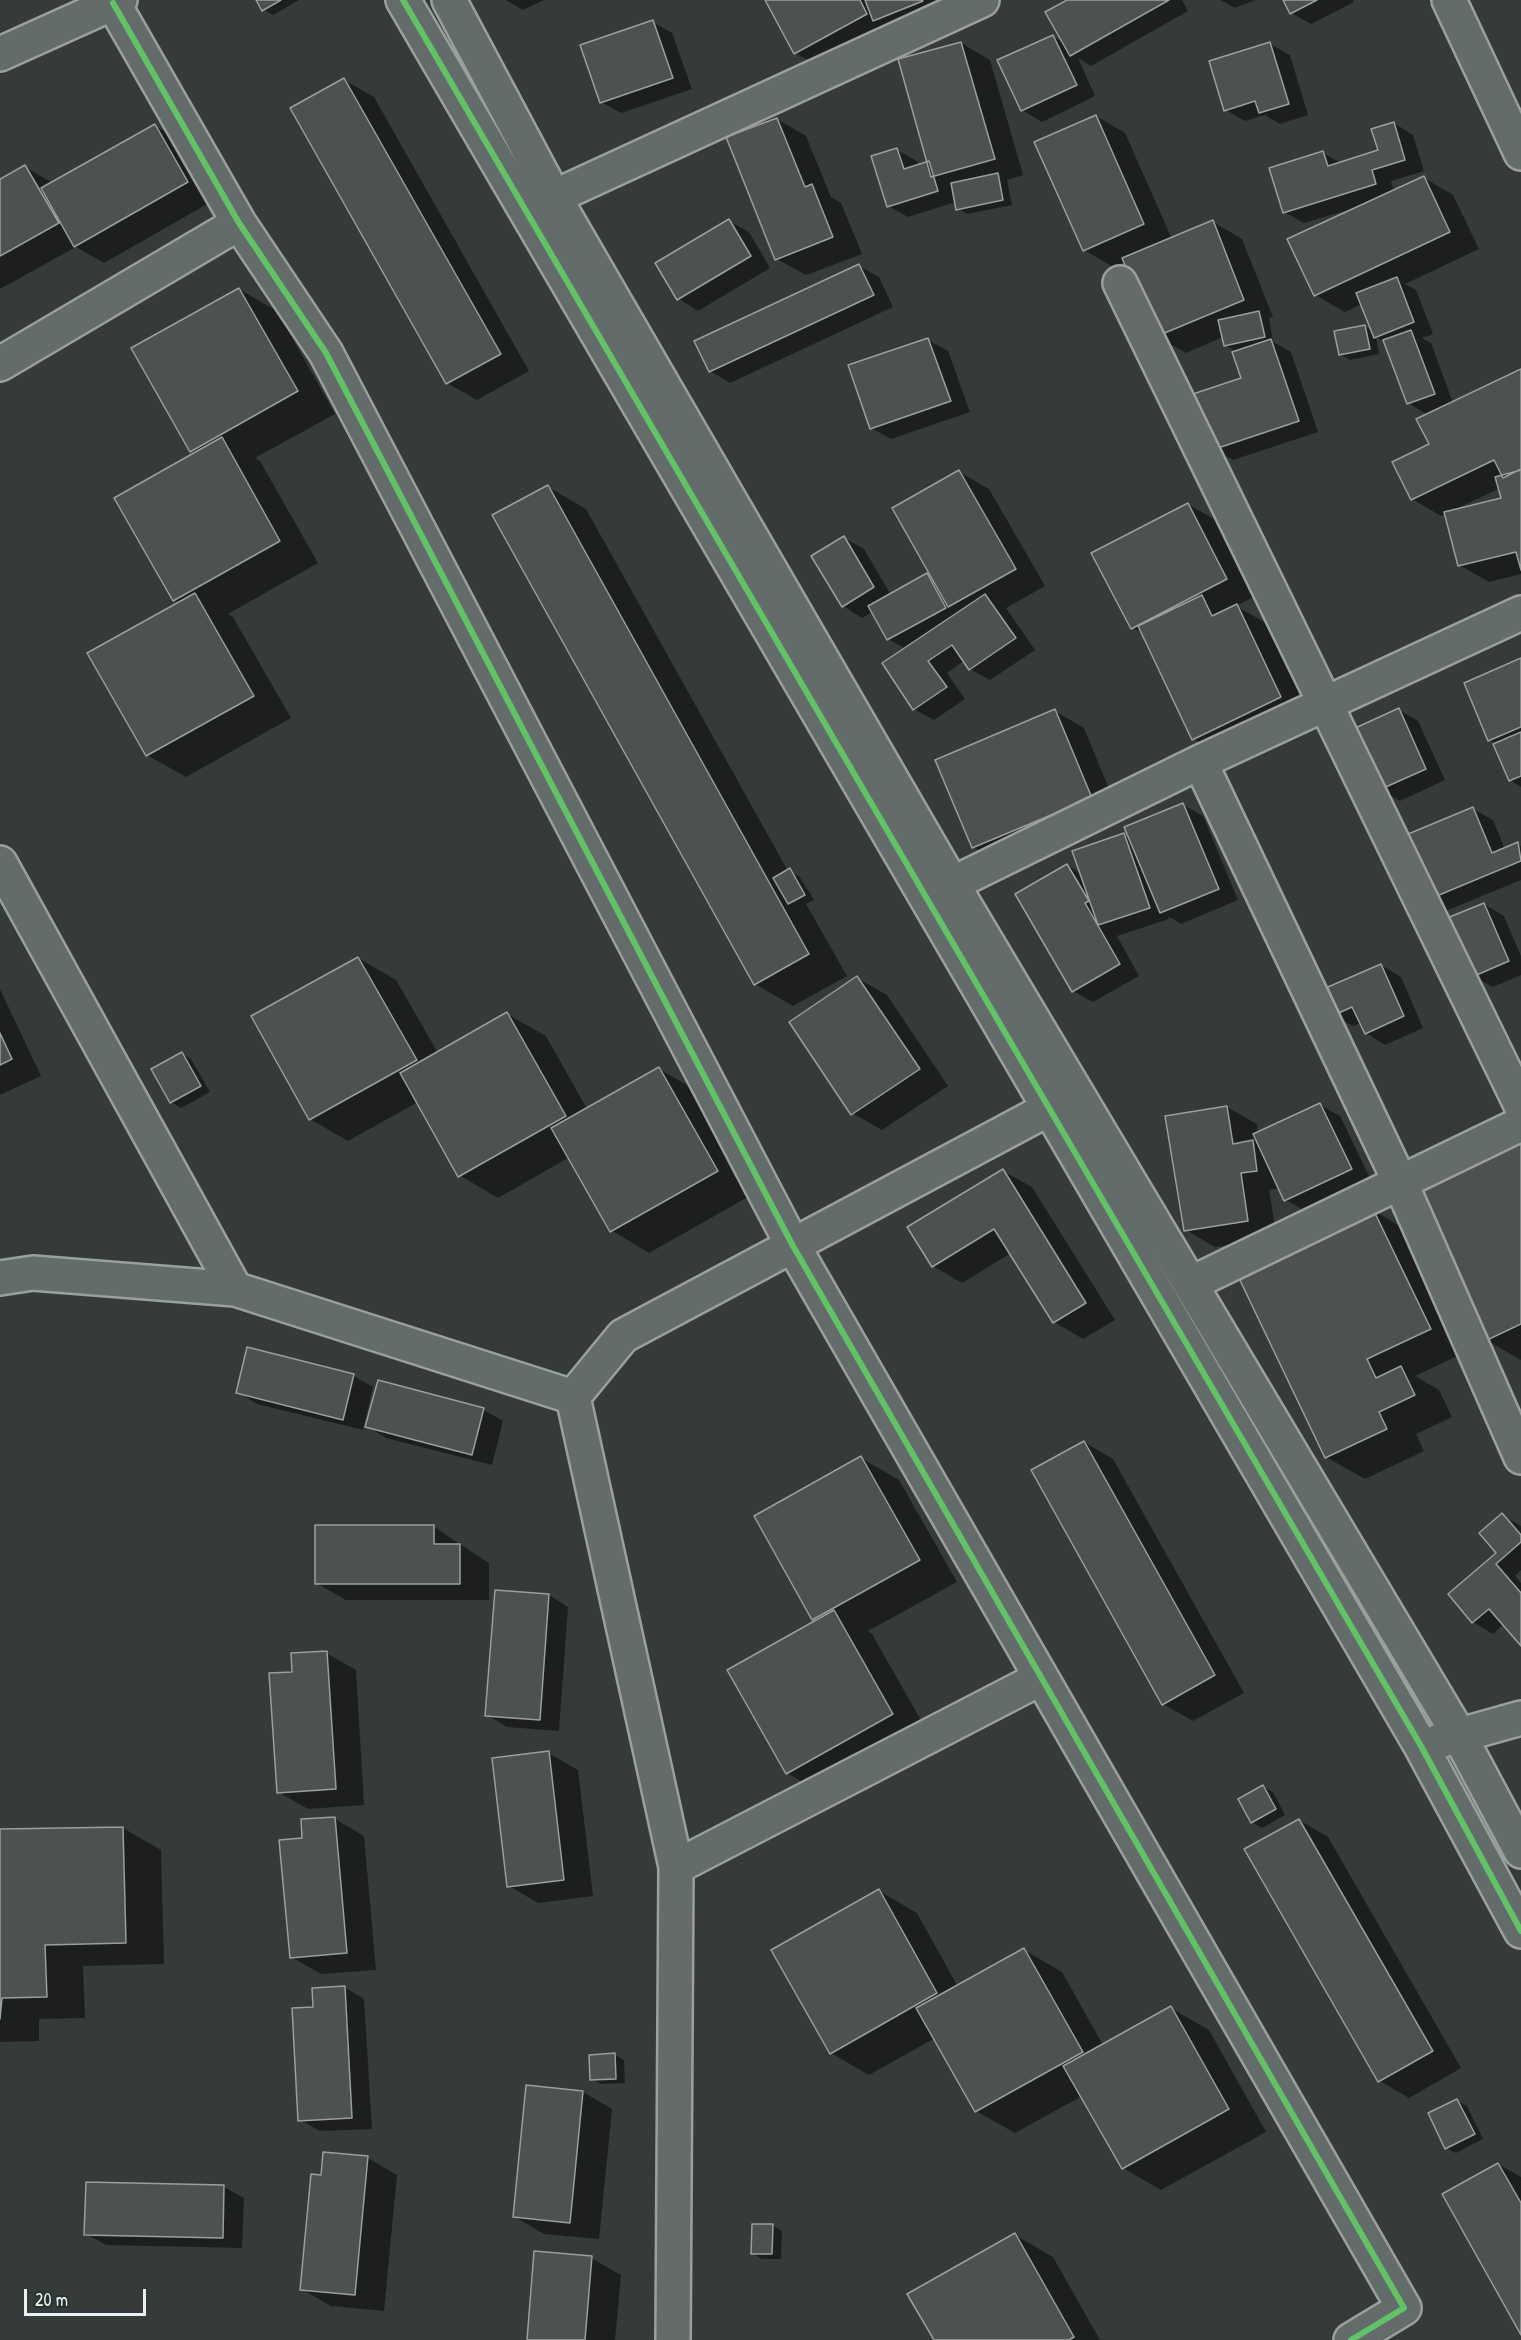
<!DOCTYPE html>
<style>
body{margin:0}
#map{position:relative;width:1521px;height:2340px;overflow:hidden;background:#353b38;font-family:"Patrick Hand",sans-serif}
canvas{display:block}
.scale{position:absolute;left:24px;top:2289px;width:122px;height:27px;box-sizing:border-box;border:3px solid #e8f1f8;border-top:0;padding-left:8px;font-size:18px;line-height:21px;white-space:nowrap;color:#e8f1f8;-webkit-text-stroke:4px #26332d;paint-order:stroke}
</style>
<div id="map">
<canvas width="1521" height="2340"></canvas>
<div class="scale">20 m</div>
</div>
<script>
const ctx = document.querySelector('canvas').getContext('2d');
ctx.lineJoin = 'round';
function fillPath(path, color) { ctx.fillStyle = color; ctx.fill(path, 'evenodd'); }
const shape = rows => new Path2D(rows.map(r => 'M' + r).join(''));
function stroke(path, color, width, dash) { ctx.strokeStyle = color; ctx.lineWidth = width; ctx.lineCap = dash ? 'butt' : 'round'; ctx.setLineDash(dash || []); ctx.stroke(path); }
const shadow = shape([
 [258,0,299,0,273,15,264,10],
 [506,0,544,0,523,10],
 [766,0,937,0,942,12,815,64,795,53],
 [1070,0,1182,0,1188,11,1091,66,1078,58,1095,96,1042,122,1022,110,1053,36,1064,43],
 [1220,0,1255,0,1235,8],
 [1285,0,1353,0,1354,2,1311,24,1291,13],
 [652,22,672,33,692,89,621,113,601,102],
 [961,43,990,60,1023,175,1007,180,1012,205,967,214,958,209,956,202,908,217,888,206,897,150,917,161,919,166,929,163],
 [1270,44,1290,55,1308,115,1280,124,1265,115,1245,121,1226,110],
 [344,80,374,97,529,371,477,400,447,383],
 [1096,116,1125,133,1172,239,1213,222,1242,239,1273,317,1269,318,1273,342,1291,352,1318,432,1233,460,1213,449,1243,379,1237,352,1225,345,1223,337,1186,353,1156,336,1125,262,1113,267,1084,250],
 [777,119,806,136,831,197,841,203,862,254,806,275,777,259],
 [1394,123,1413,135,1424,171,1391,181,1394,192,1424,178,1453,195,1479,249,1405,284,1416,290,1433,334,1422,338,1431,343,1453,403,1521,370,1521,574,1489,582,1459,565,1446,514,1441,516,1412,499,1431,445,1428,415,1408,403,1386,343,1376,337,1379,354,1350,360,1340,354,1365,326,1372,331,1362,304,1345,312,1315,295,1355,208,1304,223,1284,212,1323,153,1341,163,1380,151],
 [1500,488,1503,499,1454,510],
 [155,126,184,143,216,199,104,263,76,247,0,289,0,181,25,167,53,183],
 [729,221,749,232,770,268,698,311,679,299,657,263],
 [859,266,879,277,893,307,730,383,710,371],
 [239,289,277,311,335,414,255,458,260,461,318,563,228,614,233,617,291,718,186,777,147,755,179,603,174,600,196,454,191,451],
 [928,340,948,351,970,412,891,439,871,428],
 [959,472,989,489,1045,586,1006,608,1035,650,990,680,970,669,965,660,947,673,965,699,934,720,914,709,906,649,888,639,872,612,862,618,843,606,844,538,864,549,891,595,927,575,934,579],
 [548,487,586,509,788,871,799,876,814,900,806,904,847,976,793,1006,755,984],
 [1188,504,1217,521,1256,596,1236,606,1266,623,1310,714,1223,756,1194,739,1143,634,1132,627],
 [1521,660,1521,787,1510,780,1497,744,1489,740],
 [1399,710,1418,721,1445,780,1400,801,1380,789],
 [1055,711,1084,728,1120,815,1003,864,973,847],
 [1183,805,1203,816,1238,900,1181,924,1168,916,1169,919,1117,936,1139,976,1093,1002,1073,991,1067,865,1082,874,1124,835,1131,839],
 [1473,809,1493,820,1505,849,1517,844,1521,846,1521,880,1448,910,1428,899],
 [1484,904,1504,916,1521,956,1521,975,1493,987,1473,976],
 [358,958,396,980,438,1053,507,1014,546,1036,587,1109,659,1069,697,1091,755,1193,649,1253,611,1230,570,1157,498,1198,459,1175,418,1102,348,1141,310,1119],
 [1381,965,1401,977,1423,1028,1385,1045,1366,1033,1361,1023,1353,1026,1333,1015],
 [857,978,887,995,948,1086,882,1130,852,1113],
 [0,989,41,1076,0,1095],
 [182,1054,191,1059,210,1092,181,1108,171,1102],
 [1320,1105,1340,1116,1371,1180,1305,1211,1286,1200,1280,1188,1269,1190,1277,1238,1215,1247,1186,1230,1227,1107,1257,1124,1258,1134],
 [1521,1133,1521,1360,1486,1340],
 [1003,1171,1032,1187,1115,1320,1083,1339,1054,1322,1011,1253,962,1283,933,1266],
 [1373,1210,1411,1233,1468,1351,1415,1376,1439,1390,1452,1417,1416,1434,1424,1451,1365,1479,1326,1457],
 [354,1376,373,1387,363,1430,257,1404,238,1392],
 [379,1381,484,1410,503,1421,492,1465,386,1438,367,1426],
 [1084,1442,1113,1459,1244,1693,1193,1721,1163,1704],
 [861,1458,899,1480,957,1582,868,1631,872,1634,930,1736,825,1795,787,1773,818,1621,814,1619],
 [1502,1515,1521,1526,1521,1570,1515,1576,1521,1583,1521,1643,1504,1624,1493,1634,1473,1622,1450,1595,1498,1553],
 [434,1527,489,1563,489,1600,346,1600,316,1583],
 [549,1595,568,1607,559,1731,507,1727,487,1715],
 [326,1653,356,1670,364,1805,308,1809,278,1792,294,1673],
 [548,1753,578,1770,593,1896,538,1903,509,1886],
 [1263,1787,1273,1792,1285,1815,1262,1828,1252,1822],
 [335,1819,364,1836,376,1970,321,1974,291,1957,304,1839],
 [1299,1820,1328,1837,1461,2068,1409,2098,1380,2081],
 [123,1828,161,1850,164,1964,83,1966,85,2018,39,2019,39,2041,0,2042,0,1831],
 [879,1891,917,1913,958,1987,1024,1950,1062,1972,1103,2045,1171,2008,1209,2030,1266,2132,1161,2190,1123,2168,1082,2096,1015,2133,976,2111,935,2038,869,2075,831,2053],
 [344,1987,364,1999,372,2129,320,2131,300,2120,314,2008],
 [614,2054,624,2060,625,2083,601,2084,592,2079],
 [583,2092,612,2109,599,2239,544,2234,515,2217],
 [1457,2101,1467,2106,1483,2139,1456,2153,1446,2148],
 [325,2154,368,2158,397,2175,384,2311,331,2306,301,2289],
 [1498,2164,1521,2177,1521,2331],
 [224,2187,244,2198,242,2248,106,2245,86,2234],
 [772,2225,782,2231,781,2259,762,2259,752,2253],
 [1015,2235,1053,2257,1100,2340,935,2340],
 [591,2258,621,2275,615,2340,529,2340]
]);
const building = shape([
 [256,0,281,0,262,11,256,0],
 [765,0,860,0,867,14,794,54,765,0],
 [865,0,922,0,923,1,873,21,865,0],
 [1067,0,1169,0,1070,56,1045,12,1067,0],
 [1283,0,1317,0,1290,14,1283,0],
 [653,20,673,78,600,103,580,45,653,20],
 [1053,35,1077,85,1021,111,997,60,1053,35],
 [961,42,995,159,931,177,898,59,961,42],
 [1270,42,1289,104,1259,113,1255,101,1224,111,1209,61,1270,42],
 [344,78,501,354,446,384,290,108,344,78],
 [1096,115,1144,224,1083,251,1034,142,1096,115],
 [777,118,805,187,812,184,833,237,775,260,726,137,777,118],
 [1394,122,1405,160,1372,170,1376,184,1283,213,1269,168,1323,151,1328,166,1378,150,1371,129,1394,122],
 [155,124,188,182,74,247,41,188,155,124],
 [897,148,904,169,929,161,938,191,887,207,871,156,897,148],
 [25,165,59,223,0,256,0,179,25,165],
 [998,173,1003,200,956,210,951,183,998,173],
 [1424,176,1450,232,1314,296,1287,239,1424,176],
 [729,219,751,256,677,300,655,263,729,219],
 [1213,220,1244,300,1155,337,1122,258,1213,220],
 [859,264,874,295,709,372,694,341,859,264],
 [1397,277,1414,322,1374,338,1356,293,1397,277],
 [239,288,298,391,190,452,131,348,239,288],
 [1259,311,1265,337,1224,346,1218,320,1259,311],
 [1365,325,1370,349,1339,355,1334,331,1365,325],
 [1411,330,1435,394,1407,404,1383,340,1411,330],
 [928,338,951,401,870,429,848,365,928,338],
 [1271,339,1299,421,1212,450,1193,394,1241,378,1232,352,1271,339],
 [1521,369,1521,469,1503,478,1494,460,1411,500,1392,462,1429,444,1416,419,1521,369],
 [222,437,280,541,173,601,114,498,222,437],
 [959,470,1016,569,948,607,892,508,959,470],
 [1521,470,1521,570,1516,552,1458,566,1444,512,1501,498,1495,477,1521,470],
 [548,485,809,954,754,985,492,515,548,485],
 [1188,503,1227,579,1131,629,1091,553,1188,503],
 [844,536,874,587,842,607,811,556,844,536],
 [927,573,946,608,887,640,868,606,927,573],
 [195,593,254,696,146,756,87,653,195,593],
 [985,594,1016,638,969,670,952,645,928,661,947,687,913,710,882,663,985,594],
 [1202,595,1212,616,1237,604,1281,697,1192,740,1138,626,1202,595],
 [1521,658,1521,727,1488,741,1464,683,1521,658],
 [1399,708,1426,769,1379,790,1351,730,1399,708],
 [1055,709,1092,798,972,848,935,760,1055,709],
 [1521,732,1521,776,1509,781,1493,744,1521,732],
 [1183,803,1219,889,1160,913,1124,827,1183,803],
 [1473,807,1492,853,1518,842,1521,861,1427,900,1401,837,1473,807],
 [1124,833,1150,908,1098,925,1072,851,1124,833],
 [1067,864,1089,901,1085,903,1120,964,1072,992,1015,894,1067,864],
 [790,868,805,895,788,904,773,878,790,868],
 [1484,903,1509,961,1472,977,1447,918,1484,903],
 [358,957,417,1060,309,1120,251,1016,358,957],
 [1381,964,1404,1016,1365,1034,1352,1007,1332,1016,1321,990,1381,964],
 [857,976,920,1069,851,1115,789,1022,857,976],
 [507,1012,566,1116,458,1177,400,1073,507,1012],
 [0,1033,12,1059,0,1065,0,1033],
 [182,1052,201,1086,170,1103,151,1069,182,1052],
 [659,1067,718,1171,610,1232,551,1128,659,1067],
 [1320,1103,1352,1169,1284,1201,1253,1134,1320,1103],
 [1227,1106,1233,1144,1253,1140,1257,1171,1241,1173,1248,1221,1184,1231,1165,1116,1227,1106],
 [1521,1131,1521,1324,1485,1341,1410,1182,1521,1131],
 [1003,1169,1086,1303,1053,1323,994,1229,932,1267,907,1227,1003,1169],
 [1373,1209,1431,1329,1367,1359,1376,1378,1401,1366,1415,1395,1379,1412,1387,1429,1325,1458,1237,1274,1373,1209],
 [247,1347,354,1374,343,1420,236,1393,247,1347],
 [378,1380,484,1408,472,1455,365,1427,378,1380],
 [1084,1441,1215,1675,1162,1705,1031,1470,1084,1441],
 [861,1456,920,1560,812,1620,754,1516,861,1456],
 [1502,1513,1521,1535,1521,1542,1496,1564,1521,1593,1521,1646,1489,1609,1472,1623,1448,1594,1496,1553,1479,1533,1502,1513],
 [315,1525,434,1525,434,1544,460,1544,460,1584,315,1584,315,1525],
 [495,1590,549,1594,540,1720,485,1716,495,1590],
 [834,1610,893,1714,786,1774,727,1670,834,1610],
 [327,1651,336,1789,277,1793,269,1673,292,1672,291,1653,327,1651],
 [549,1751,564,1880,507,1887,492,1758,549,1751],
 [1263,1785,1276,1809,1251,1823,1238,1799,1263,1785],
 [335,1817,347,1953,290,1958,279,1840,302,1838,301,1819,335,1817],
 [1299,1819,1433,2051,1378,2082,1244,1849,1299,1819],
 [123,1827,126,1943,45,1945,47,1997,2,1998,0,2019,0,1829,123,1827],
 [879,1889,937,1993,830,2054,771,1950,879,1889],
 [1024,1948,1083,2052,975,2112,916,2008,1024,1948],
 [345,1986,352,2118,298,2121,292,2008,313,2007,312,1988,345,1986],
 [1171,2006,1229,2109,1122,2169,1063,2066,1171,2006],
 [615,2053,616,2079,590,2080,589,2055,615,2053],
 [526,2085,583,2091,570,2223,513,2217,526,2085],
 [1457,2099,1475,2134,1445,2149,1428,2113,1457,2099],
 [323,2152,368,2156,355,2295,300,2290,311,2174,321,2175,323,2152],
 [1498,2163,1521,2203,1521,2335,1442,2194,1498,2163],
 [86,2182,224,2185,223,2238,84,2235,86,2182],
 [752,2224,773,2224,772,2254,751,2254,752,2224],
 [1015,2233,1074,2337,1069,2340,934,2340,907,2294,1015,2233],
 [534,2251,592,2256,585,2340,527,2340,534,2251]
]);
const minor = shape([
 [403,0,1421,1746,1521,1931],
 [449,0,554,197,952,884,1459,1735,1521,1851],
 [1449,0,1521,153],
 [113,3,239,223,326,353,793,1246,1404,2308,1351,2340],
 [0,54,120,0],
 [554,197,982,0],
 [1120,283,1521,1105],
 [0,364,239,223],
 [1200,762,1400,1182,1521,1457],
 [0,863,235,1289],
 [952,884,1200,762,1521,613],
 [0,1278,33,1273,235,1289,573,1397],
 [1190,1284,1521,1124],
 [573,1397,676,1867,673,2340],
 [573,1397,623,1336,1067,1099],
 [1439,1741,1521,1718],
 [676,1867,1041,1678]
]);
const cycleway = shape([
 [403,0,1421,1746,1521,1931],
 [113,3,239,223,326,353,793,1246,1404,2308,1351,2340]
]);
fillPath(shadow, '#0007');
fillPath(building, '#4d5250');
stroke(building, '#9a9f9f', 1.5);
stroke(minor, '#9a9f9f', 38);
stroke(minor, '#646b6b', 33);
stroke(cycleway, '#61c268', 6);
</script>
